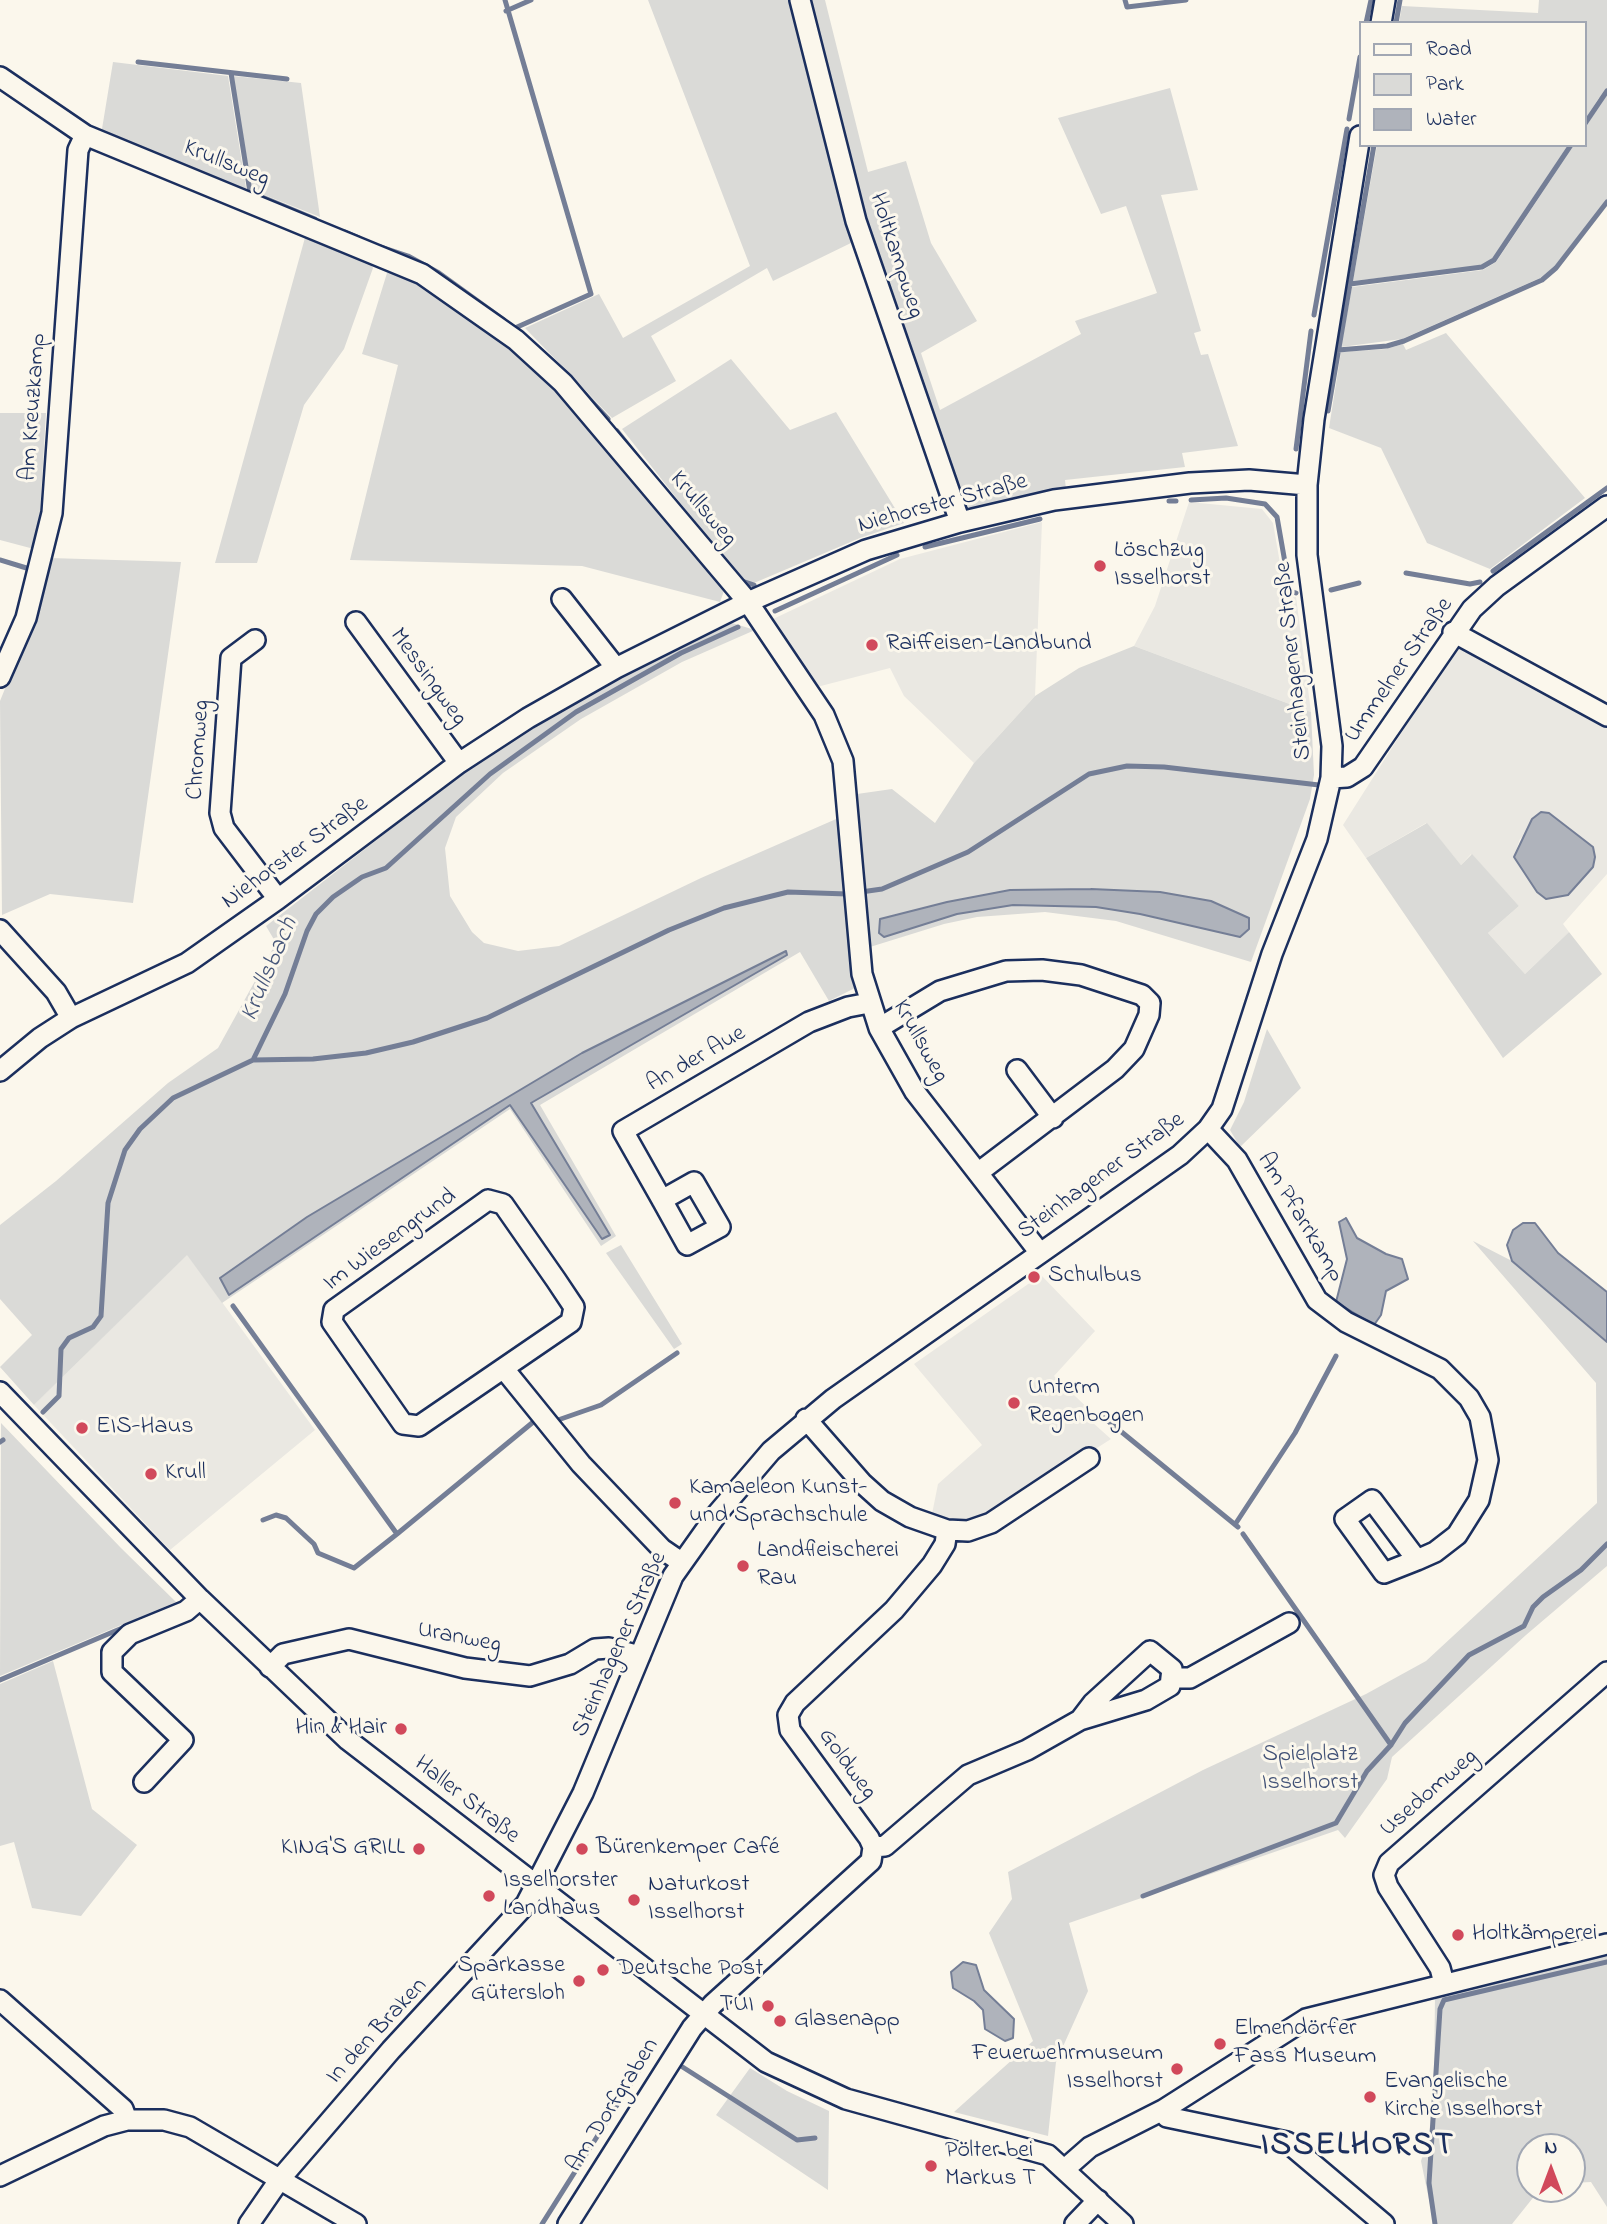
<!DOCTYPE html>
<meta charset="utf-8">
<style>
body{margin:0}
#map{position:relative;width:1607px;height:2224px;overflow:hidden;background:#fbf7ec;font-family:"Indie Flower",sans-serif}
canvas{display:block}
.legend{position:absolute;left:1359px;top:21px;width:228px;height:126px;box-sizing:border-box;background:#fbf7ec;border:2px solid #a1a7b3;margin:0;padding:9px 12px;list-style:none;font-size:21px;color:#1b2f5e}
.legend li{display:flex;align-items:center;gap:14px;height:35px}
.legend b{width:35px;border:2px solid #a1a7b3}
.north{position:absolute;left:1516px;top:2133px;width:70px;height:70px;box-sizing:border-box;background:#fbf7ec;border:2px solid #a1a7b3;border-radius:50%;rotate:0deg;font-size:19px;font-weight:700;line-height:28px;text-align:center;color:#1b2f5e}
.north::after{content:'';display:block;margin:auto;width:24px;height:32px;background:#d1495b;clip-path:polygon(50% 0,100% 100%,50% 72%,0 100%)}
</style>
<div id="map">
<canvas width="1607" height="2224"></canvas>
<ul class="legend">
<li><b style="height:9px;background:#fbf7ec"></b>Road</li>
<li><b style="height:19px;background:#dadad7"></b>Park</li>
<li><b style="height:19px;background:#afb3bb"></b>Water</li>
</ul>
<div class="north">N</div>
</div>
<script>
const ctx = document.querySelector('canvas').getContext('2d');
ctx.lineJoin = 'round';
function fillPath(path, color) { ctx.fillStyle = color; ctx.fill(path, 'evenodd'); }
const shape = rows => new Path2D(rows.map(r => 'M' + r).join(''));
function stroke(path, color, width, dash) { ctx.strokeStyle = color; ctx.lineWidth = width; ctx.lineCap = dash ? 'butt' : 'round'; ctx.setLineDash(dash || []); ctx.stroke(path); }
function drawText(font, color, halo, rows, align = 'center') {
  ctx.font = font + ' "Indie Flower",sans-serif'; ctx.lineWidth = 6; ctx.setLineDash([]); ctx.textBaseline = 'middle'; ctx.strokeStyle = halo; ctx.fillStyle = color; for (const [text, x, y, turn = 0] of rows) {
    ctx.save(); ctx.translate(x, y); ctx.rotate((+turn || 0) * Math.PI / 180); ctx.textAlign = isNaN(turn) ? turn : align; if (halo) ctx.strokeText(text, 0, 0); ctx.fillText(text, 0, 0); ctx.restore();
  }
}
const built = shape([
 [1189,502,1262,509,1273,523,1286,598,1296,597,1311,712,1134,646,1155,606],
 [1042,522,1035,696,974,763,904,696,890,668,817,687,771,620,900,559],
 [1457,645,1607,723,1607,874,1563,924,1569,932,1525,974,1488,933,1519,906,1471,854,1461,865,1426,823,1366,858,1343,825],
 [1549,813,1558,822,1519,866,1514,856,1520,839],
 [187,1254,315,1430,170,1550,34,1405],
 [1041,1275,1095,1331,1054,1376,1096,1416,1092,1422,1111,1439,989,1517,957,1522,932,1514,938,1484,982,1445,914,1364]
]);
const green = shape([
 [648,0,793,0,855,241,773,281,767,268,651,336,676,381,612,418,525,328,599,294,623,338,750,266],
 [807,0,825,0,868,172,906,161,931,243,977,321,921,353,940,410,1081,334,1075,321,1157,293,1126,206,1101,214,1058,118,1170,88,1198,190,1161,195,1201,331,1194,333,1201,355,1208,354,1238,446,1182,453,1185,467,1065,480,1066,489,973,509,963,504,863,222],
 [1539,0,1607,0,1607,199,1554,267,1540,278,1402,339,1341,347,1352,287,1483,270,1496,262,1574,145,1584,145,1584,129,1603,101,1599,98,1584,121,1584,23,1399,23,1402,6,1538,13],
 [113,62,228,76,247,194,101,135],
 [233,76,301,83,320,217,252,190],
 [1377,145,1568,145,1493,258,1480,266,1353,281],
 [306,234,365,256,373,268,344,349,304,405,257,563,215,563],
 [397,269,512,344,600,435,724,591,720,602,582,566,350,560,398,365,362,354,387,273],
 [1446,333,1585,498,1490,569,1427,543,1381,448,1329,428,1341,352,1386,349,1403,344,1406,350],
 [731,359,790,430,836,412,904,523,860,538,754,583,741,580,622,429],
 [0,413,46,413,40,513,34,549,0,540],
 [50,558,181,562,133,903,50,894,2,915,0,701,28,632],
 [732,623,755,630,682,662,581,719,503,773,456,817,445,848,450,896,472,932,484,943,518,951,559,946,701,878,843,816,855,988,829,1001,800,952,540,1105,616,1236,601,1246,510,1109,222,1303,187,1255,34,1405,0,1367,32,1335,0,1299,0,1225,56,1181,168,1083,218,1048,276,943,266,926,468,769,619,676],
 [1134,646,1311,712,1314,775,1310,799,1251,962,1116,921,1045,912,977,917,944,924,870,947,857,794,892,789,935,823,974,763,1035,696,1079,668],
 [1427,823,1461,865,1472,854,1519,906,1488,933,1525,974,1569,932,1602,974,1503,1058,1366,858],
 [1267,1029,1301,1088,1240,1147,1230,1130,1244,1102],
 [1473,1241,1512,1261,1607,1342,1607,1566,1526,1635,1392,1757,1387,1779,1345,1838,1338,1830,1069,1923,1088,1991,1056,2062,1048,2136,954,2112,1033,2041,989,1933,1012,1899,1008,1872,1203,1770,1366,1694,1426,1661,1597,1503,1596,1383],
 [621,1245,682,1344,674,1349,606,1253],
 [1,1423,121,1548,176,1602,0,1676],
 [53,1661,92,1809,137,1845,81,1916,32,1908,14,1842,0,1846,0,1684],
 [1607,1951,1607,2207,1591,2182,1572,2183,1572,2147,1530,2147,1530,2189,1540,2189,1512,2224,1434,2224,1421,2161,1429,2136,1434,2085,1435,1996],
 [750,2068,787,2091,829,2111,828,2190,716,2115]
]);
const water = shape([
 [1541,812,1549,813,1593,847,1595,857,1593,867,1568,895,1546,899,1537,892,1514,857,1532,819,1541,812],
 [1091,889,1160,892,1211,901,1249,918,1249,929,1240,937,1140,914,1096,907,1013,905,957,914,884,937,879,933,880,919,947,902,1010,890,1091,889],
 [786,951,787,955,531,1103,610,1235,602,1239,510,1105,229,1295,220,1278,307,1217,582,1053,786,951],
 [1346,1218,1357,1238,1386,1254,1402,1259,1408,1279,1386,1291,1381,1315,1374,1325,1336,1302,1347,1259,1339,1222,1346,1218],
 [1523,1223,1535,1223,1558,1253,1607,1292,1607,1342,1512,1261,1507,1245,1513,1230,1523,1223],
 [963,1962,976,1965,984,1990,1014,2019,1013,2038,1005,2041,985,2029,983,2010,974,2001,953,1988,951,1972,963,1962]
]);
const stream = shape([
 [505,0,591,294,515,328],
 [1125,0,1127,7,1186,0],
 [506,11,531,0],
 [1366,23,1371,0],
 [1396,23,1400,0],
 [138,62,287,79],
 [231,73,250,192,315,219],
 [1349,119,1360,57],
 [1584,125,1607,91],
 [345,232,359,238],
 [381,247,408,256,439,273,504,320],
 [1350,284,1374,145],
 [1314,315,1347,129],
 [534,344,568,375],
 [1338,350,1387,346,1404,341,1542,280,1556,268,1607,202],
 [581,390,608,419],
 [1328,411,1350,284,1482,267,1494,260,1571,145],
 [617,431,637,456],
 [1296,449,1311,331],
 [1191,500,1226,498,1265,504,1277,517,1290,591,1296,593],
 [1169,501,1176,501],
 [925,547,1040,519],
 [0,560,33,570],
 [1493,571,1607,488],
 [1406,573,1470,584,1480,582],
 [739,580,754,585],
 [1331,590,1359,583],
 [775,611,897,555],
 [253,1060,313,1059,366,1053,413,1042,487,1018,669,930,724,908,788,892,847,894,882,889,968,852,1089,774,1127,766,1164,767,1319,785],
 [233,1306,397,1534,532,1423],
 [43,1412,59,1396,61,1349,69,1338,93,1327,101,1316,108,1203,125,1150,140,1129,173,1098,253,1060,285,994,307,931,316,914,333,897,362,877,386,868,490,774,576,712,681,653,738,627],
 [1102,1416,1238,1527],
 [558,1420,601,1405,677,1353],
 [0,1442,3,1440],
 [263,1520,276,1515,286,1518,314,1544,318,1553,354,1568,397,1534],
 [1236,1523,1295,1433,1336,1356],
 [1243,1534,1391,1745],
 [0,1680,127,1626],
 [1143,1896,1336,1823,1367,1771,1391,1745,1405,1723,1469,1655,1524,1626,1533,1607,1543,1597,1581,1570,1607,1544],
 [681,2066,797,2140,815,2138],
 [542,2224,641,2067],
 [1435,2224,1429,2183,1440,2009,1444,2000,1607,1962]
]);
const minor = shape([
 [800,0,856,221,960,522],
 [1381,23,1385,0],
 [0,77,85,135,422,274,516,340,563,383,748,602,824,715,843,761,862,974,879,1028,915,1092,1040,1253],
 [562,599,616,668],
 [356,622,459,763],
 [1453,632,1607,716],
 [255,640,231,658,220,813,224,828,278,899],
 [0,677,26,618,52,513,78,150,85,135],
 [1331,778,1347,777,1363,767,1472,609,1497,586,1607,506],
 [0,930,56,992,71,1018],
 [879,1028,940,991,1006,971,1042,970,1081,975,1142,995,1150,1003,1149,1015,1134,1049,1115,1069,979,1172],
 [1017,1070,1053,1118],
 [0,1071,40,1038,71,1018,187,963,278,899,459,763,528,718,616,668,748,602,866,550,960,522,1054,500,1190,483,1249,480,1307,485],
 [1208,1129,1237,1160,1317,1300,1346,1322,1440,1369,1469,1398,1480,1417,1488,1460,1479,1500,1457,1535,1435,1552,1417,1560,1384,1573,1345,1519,1372,1500,1417,1560],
 [488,1200,503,1204,556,1280,574,1307,571,1322,419,1426,403,1424,332,1322,334,1310,488,1200],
 [662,1200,694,1182,720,1227,687,1245,662,1200,623,1131,809,1022,848,1007,869,1003],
 [504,1369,581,1464,662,1549,681,1562],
 [0,1392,200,1599,348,1740,766,2062,846,2099,1048,2155,1123,2224],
 [806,1419,862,1483,882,1501,910,1517,947,1530,968,1531,991,1523,1089,1458],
 [270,1667,283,1654,349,1639,465,1668,530,1676,570,1664,595,1649,609,1648,640,1656],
 [1173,1678,1190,1678,1289,1623],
 [144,1782,183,1740,112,1672,112,1652,130,1634,186,1611,200,1599],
 [873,1847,885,1846,968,1775,1027,1750,1080,1720,1146,1700,1170,1686,1172,1669,1150,1651,1093,1703,1080,1720],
 [1444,1983,1440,1968,1388,1887,1384,1875,1389,1863,1607,1672],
 [0,2000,123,2109,127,2120],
 [1163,2110,1167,2117,1287,2142,1384,2224],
 [1066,2168,1090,2147,1163,2110,1306,2019,1607,1944],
 [0,2176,104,2126,127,2120,164,2120,190,2127,356,2224],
 [249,2224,280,2179,391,2050,526,1904,583,1793,673,1576,717,1514,771,1451,833,1399,1180,1155,1208,1129,1222,1109,1272,954,1317,839,1331,778,1332,746,1307,555,1307,485,1314,419,1360,136],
 [568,2224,692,2028,713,2004,871,1861,873,1847,869,1838,790,1730,788,1715,795,1703,894,1610,932,1565,945,1544,947,1530],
 [1075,2224,1098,2200]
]);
const markers = [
 [1100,566,7,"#d1495b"],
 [872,645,7,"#d1495b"],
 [1034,1277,7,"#d1495b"],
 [1014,1403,7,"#d1495b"],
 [82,1428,7,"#d1495b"],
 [151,1474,7,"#d1495b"],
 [675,1503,7,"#d1495b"],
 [743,1566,7,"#d1495b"],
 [401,1729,7,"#d1495b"],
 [419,1849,7,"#d1495b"],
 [582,1849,7,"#d1495b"],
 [489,1896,7,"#d1495b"],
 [634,1900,7,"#d1495b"],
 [1458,1935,7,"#d1495b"],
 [603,1970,7,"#d1495b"],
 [579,1981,7,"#d1495b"],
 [768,2006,7,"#d1495b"],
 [780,2021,7,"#d1495b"],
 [1220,2044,7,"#d1495b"],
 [1177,2069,7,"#d1495b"],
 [1370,2097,7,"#d1495b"],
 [931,2166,7,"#d1495b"]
];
const streetNames = [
 ["Krullsweg",226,165,22],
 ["Holtkampweg",895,256,72],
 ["Am Kreuzkamp",35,407,-86],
 ["Niehorster Straße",943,505,-15],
 ["Krullsweg",702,510,50],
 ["Steinhagener Straße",1295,661,-96],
 ["Ummelner Straße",1400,671,-55],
 ["Messingweg",427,678,54],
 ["Chromweg",200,750,-86],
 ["Niehorster Straße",296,854,-36],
 ["Krullsweg",919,1042,61],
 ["An der Aue",697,1060,-30],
 ["Steinhagener Straße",1102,1177,-36],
 ["Am Pfarrkamp",1299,1218,59],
 ["Im Wiesengrund",391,1241,-36],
 ["Uranweg",459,1639,11],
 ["Steinhagener Straße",621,1645,-66],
 ["Goldweg",846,1765,54],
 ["Usedomweg",1430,1794,-41],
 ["Haller Straße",466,1801,38],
 ["In den Braken",378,2032,-47],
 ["Am Dorfgraben",614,2106,-58]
];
const poiNames = [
 ["Löschzug",1114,552],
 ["Isselhorst",1114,580],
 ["Raiffeisen-Landbund",886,645],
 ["Schulbus",1048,1277],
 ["Unterm",1028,1389],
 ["Regenbogen",1028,1417],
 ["EIS-Haus",96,1428],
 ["Krull",165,1474],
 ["Kamaeleon Kunst-",689,1489],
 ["und Sprachschule",689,1517],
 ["Landfleischerei",757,1552],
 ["Rau",757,1580],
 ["Hin & Hair",387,1729,"right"],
 ["KING'S GRILL",405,1849,"right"],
 ["Bürenkemper Café",596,1849],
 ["Isselhorster",503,1882],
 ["Landhaus",503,1910],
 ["Naturkost",648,1886],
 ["Isselhorst",648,1914],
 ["Holtkämperei",1472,1935],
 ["Sparkasse",565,1967,"right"],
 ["Gütersloh",565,1995,"right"],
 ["Deutsche Post",617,1970],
 ["TUI",754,2006,"right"],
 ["Glasenapp",794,2021],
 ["Elmendörfer",1234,2030],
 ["Fass Museum",1234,2058],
 ["Feuerwehrmuseum",1163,2055,"right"],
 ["Isselhorst",1163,2083,"right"],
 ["Evangelische",1384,2083],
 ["Kirche Isselhorst",1384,2111],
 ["Pölter bei",945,2152],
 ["Markus T",945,2180]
];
const parkNames = [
 ["Spielplatz",1310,1756],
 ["Isselhorst",1310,1784]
];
const waterNames = [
 ["Krullsbach",271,970,-67]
];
const districtNames = [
 ["ISSELHORST",1358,2148]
];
fillPath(built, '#eae8e2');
fillPath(green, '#dadad7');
fillPath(water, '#afb3bb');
stroke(water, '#747e96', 2);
stroke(stream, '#747e96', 5);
stroke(minor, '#1b2f5e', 24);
stroke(minor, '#fbf7ec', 19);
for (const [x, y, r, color] of markers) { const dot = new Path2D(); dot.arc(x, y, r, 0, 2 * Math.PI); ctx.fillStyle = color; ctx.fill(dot); stroke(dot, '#fbf7ec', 2.5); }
drawText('24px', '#1b2f5e', '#fbf7ec', streetNames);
drawText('24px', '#1b2f5e', '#fbf7ec', poiNames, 'left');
drawText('24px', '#415176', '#fbf7ec', parkNames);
drawText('italic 26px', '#47577a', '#fbf7ec', waterNames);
ctx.letterSpacing = '2px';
drawText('bold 32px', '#1b2f5e', '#fbf7ec', districtNames);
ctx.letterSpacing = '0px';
</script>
